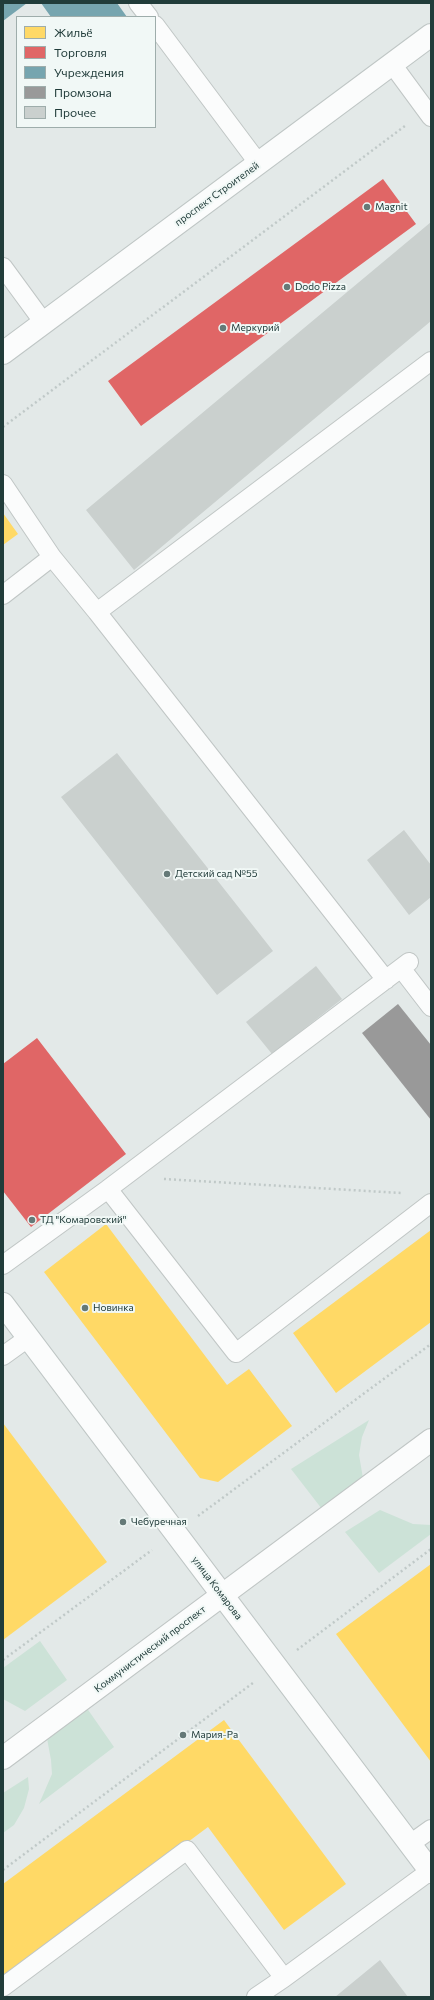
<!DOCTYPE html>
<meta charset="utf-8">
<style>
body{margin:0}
#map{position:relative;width:434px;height:2000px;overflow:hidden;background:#e3e9e8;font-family:Commissioner,sans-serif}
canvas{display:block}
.frame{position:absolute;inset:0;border:4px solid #213c3a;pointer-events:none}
.legend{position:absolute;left:16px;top:16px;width:140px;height:112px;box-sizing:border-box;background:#f1f8f6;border:1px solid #9eadab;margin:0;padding:5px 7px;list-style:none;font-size:12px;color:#213c3a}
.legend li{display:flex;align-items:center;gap:8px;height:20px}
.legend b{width:20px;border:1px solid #9eadab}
</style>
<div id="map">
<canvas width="434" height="2000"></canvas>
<div class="frame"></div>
<ul class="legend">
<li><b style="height:11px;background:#ffd966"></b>Жильё</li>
<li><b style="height:11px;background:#e06666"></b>Торговля</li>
<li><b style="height:11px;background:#76a5af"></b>Учреждения</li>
<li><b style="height:11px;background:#999"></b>Промзона</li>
<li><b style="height:11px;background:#cad0ce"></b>Прочее</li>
</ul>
</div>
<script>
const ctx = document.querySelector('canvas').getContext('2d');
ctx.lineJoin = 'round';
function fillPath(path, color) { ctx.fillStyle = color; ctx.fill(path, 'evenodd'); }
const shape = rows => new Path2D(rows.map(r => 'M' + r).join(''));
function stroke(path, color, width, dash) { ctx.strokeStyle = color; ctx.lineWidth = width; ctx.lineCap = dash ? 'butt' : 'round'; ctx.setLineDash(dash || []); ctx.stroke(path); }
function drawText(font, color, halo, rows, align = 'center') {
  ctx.font = font + ' Commissioner,sans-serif'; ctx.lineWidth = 4; ctx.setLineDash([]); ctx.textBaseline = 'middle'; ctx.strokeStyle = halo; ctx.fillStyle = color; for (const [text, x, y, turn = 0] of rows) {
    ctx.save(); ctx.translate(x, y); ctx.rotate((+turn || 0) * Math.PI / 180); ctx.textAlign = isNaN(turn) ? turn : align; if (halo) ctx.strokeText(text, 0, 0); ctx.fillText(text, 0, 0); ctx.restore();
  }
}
const green = shape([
 [369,1420,362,1437,359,1455,364,1484,325,1513,291,1469],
 [380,1510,413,1524,431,1525,431,1534,379,1573,345,1532],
 [40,1641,67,1680,25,1711,3,1699,3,1668],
 [84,1704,114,1747,39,1804,52,1774,51,1760,46,1733],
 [28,1777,29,1789,24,1808,14,1825,3,1833,3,1793]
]);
const homes = shape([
 [3,513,18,534,3,545],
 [106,1224,227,1385,249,1369,292,1426,218,1482,200,1478,44,1272],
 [431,1230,431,1322,336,1393,293,1333],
 [3,1423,107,1562,3,1640],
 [431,1564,431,1762,336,1634],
 [224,1720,346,1884,284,1930,208,1827,3,1980,3,1884]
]);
const shops = shape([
 [383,179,416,224,141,426,108,381],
 [37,1038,126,1154,31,1227,3,1191,3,1064]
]);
const public = shape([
 [3,3,27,3,3,21],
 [41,3,117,3,127,17,51,17]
]);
const industry = shape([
 [398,1004,431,1045,431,1120,362,1033]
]);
const building = shape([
 [431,222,431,321,134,570,86,510],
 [117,753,273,951,217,995,61,797],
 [404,830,431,865,431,897,409,915,367,860],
 [316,966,342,999,272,1054,246,1022],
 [380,1960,408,1997,335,1997]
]);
const path = shape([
 [3,427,405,126],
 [164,1179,401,1193],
 [198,1516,431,1344],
 [297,1650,431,1549],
 [3,1660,152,1550],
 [3,1870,253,1683]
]);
const lane = shape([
 [138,3,149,17],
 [155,25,259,164],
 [392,64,431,117],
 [3,267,44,323],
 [3,484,52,557,3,595],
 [52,557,97,612,431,361],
 [97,612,386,980],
 [401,968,431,1007],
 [108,1189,409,962],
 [3,1265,108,1189,236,1353,431,1203],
 [3,1356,28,1338],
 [410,1844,431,1829],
 [3,1987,187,1850,284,1978,430,1871],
 [256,1997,284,1978]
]);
const street = shape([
 [3,1758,431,1440]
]);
const secondary = shape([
 [3,353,431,35],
 [3,1304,431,1872]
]);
const markers = [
 [367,207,4,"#657977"],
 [287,287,4,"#657977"],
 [223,328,4,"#657977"],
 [167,874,4,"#657977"],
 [32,1220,4,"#657977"],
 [85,1308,4,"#657977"],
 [123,1522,4,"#657977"],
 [183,1735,4,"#657977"]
];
const streetNames = [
 ["проспект Строителей",217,194,-36],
 ["улица Комарова",217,1588,53],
 ["Коммунистический проспект",150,1649,-37]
];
const poiNames = [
 ["Magnit",375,207],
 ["Dodo Pizza",295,287],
 ["Меркурий",231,328],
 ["Детский сад №55",175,874],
 ["ТД \"Комаровский\"",40,1220],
 ["Новинка",93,1308],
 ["Чебуречная",131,1522],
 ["Мария-Ра",191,1735]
];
fillPath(green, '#cce2d7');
fillPath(homes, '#ffd966');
fillPath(shops, '#e06666');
fillPath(public, '#76a5af');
fillPath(industry, '#999');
fillPath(building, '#cad0ce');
stroke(lane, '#c0c6c5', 20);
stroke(street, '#c0c6c5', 24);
stroke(secondary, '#bfc6c5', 24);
stroke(path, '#c0c9c8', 2.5, [2, 3]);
stroke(lane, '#fbfcfc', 18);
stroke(street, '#fbfcfc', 22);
stroke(secondary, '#fbfcfc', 22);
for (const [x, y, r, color] of markers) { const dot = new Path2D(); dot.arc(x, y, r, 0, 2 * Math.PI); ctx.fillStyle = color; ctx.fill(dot); stroke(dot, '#f1f8f6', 1.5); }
drawText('10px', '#213c3a', '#f1f8f6', streetNames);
drawText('10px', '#213c3a', '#f1f8f6', poiNames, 'left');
</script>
